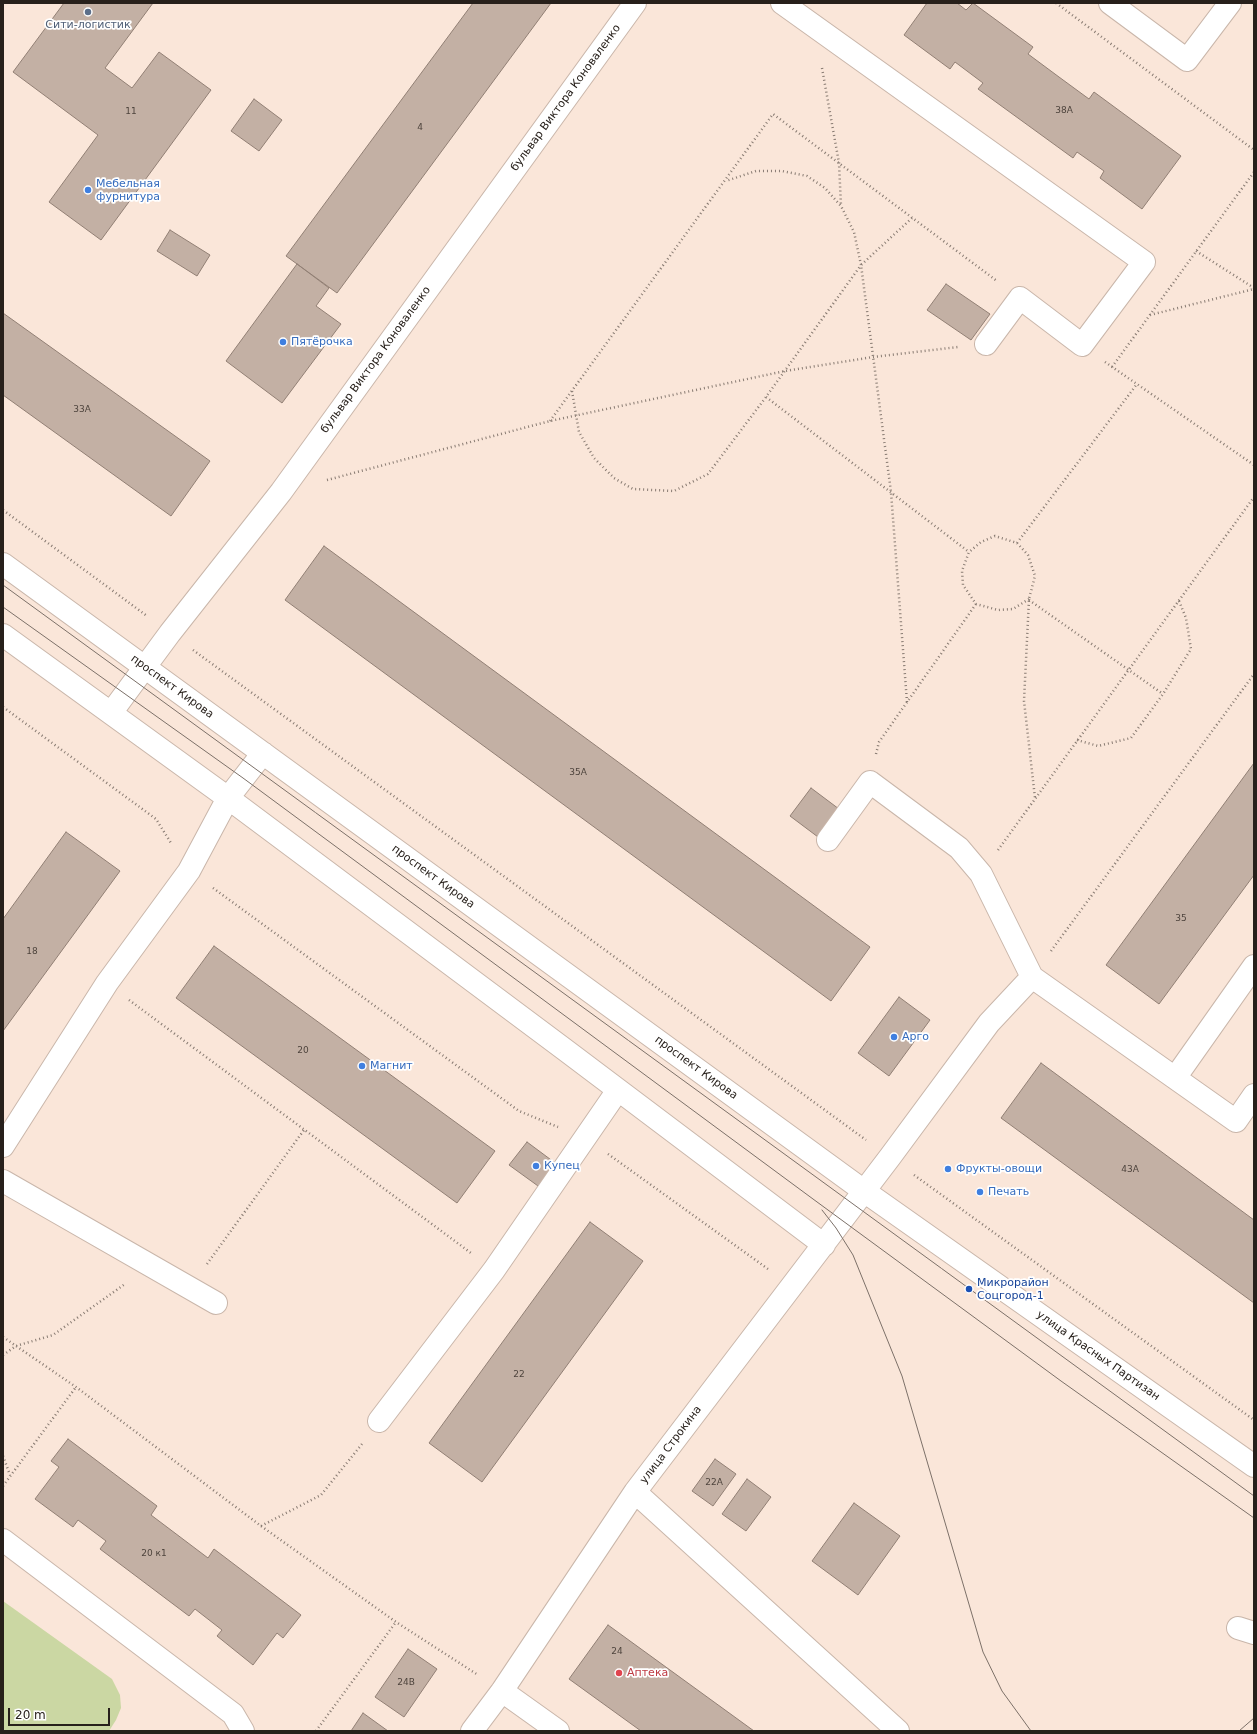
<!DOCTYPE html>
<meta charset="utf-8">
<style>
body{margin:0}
#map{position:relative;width:1257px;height:1734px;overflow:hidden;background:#fae6d9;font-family:"DejaVu Sans",sans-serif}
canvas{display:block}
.frame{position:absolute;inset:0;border:4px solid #27201b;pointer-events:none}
.scale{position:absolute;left:8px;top:1708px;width:102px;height:18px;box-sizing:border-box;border:2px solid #27201b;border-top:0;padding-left:5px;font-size:12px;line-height:14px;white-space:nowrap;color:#27201b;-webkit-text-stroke:3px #fff;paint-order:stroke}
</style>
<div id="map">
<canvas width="1257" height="1734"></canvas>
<div class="frame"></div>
<div class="scale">20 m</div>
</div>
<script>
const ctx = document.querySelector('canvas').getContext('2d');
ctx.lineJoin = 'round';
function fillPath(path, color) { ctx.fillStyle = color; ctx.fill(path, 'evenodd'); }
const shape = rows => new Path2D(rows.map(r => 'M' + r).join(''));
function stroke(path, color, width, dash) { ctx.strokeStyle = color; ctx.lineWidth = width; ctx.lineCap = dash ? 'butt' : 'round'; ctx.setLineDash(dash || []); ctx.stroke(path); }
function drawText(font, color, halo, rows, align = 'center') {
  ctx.font = font + ' "DejaVu Sans",sans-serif'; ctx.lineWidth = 3.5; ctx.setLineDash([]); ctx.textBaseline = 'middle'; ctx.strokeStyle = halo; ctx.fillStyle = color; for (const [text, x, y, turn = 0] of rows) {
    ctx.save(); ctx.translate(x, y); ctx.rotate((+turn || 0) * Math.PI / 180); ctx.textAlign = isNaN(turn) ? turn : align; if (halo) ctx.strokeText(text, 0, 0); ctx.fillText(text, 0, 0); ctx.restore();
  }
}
const green = shape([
 [3,1601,112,1679,120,1695,121,1708,116,1720,109,1731,6,1731,3,1729]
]);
const building = shape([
 [64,3,153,3,105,68,132,88,159,52,211,90,101,240,49,202,98,135,13,72,64,3],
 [473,3,551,3,337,293,286,256,473,3],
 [927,3,957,3,966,10,973,3,1033,47,1028,54,1059,77,1089,99,1094,92,1181,156,1142,209,1100,178,1104,171,1077,152,1073,158,978,89,983,83,955,62,950,69,904,35,927,3],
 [254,99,282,120,259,151,231,131,254,99],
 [170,230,210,255,197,276,157,251,170,230],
 [297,264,329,288,316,306,341,324,282,403,226,361,297,264],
 [946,284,990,314,971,340,927,310,946,284],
 [3,313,210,461,171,516,3,395,3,313],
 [324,546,870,947,831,1001,285,600,324,546],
 [1254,763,1254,875,1159,1004,1106,965,1254,763],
 [811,788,843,812,822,840,790,816,811,788],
 [66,832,120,871,3,1031,3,919,66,832],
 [214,946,495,1151,457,1203,176,998,214,946],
 [899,997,930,1020,889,1076,858,1053,899,997],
 [1041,1063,1254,1220,1254,1303,1001,1118,1041,1063],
 [527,1142,562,1168,545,1191,509,1165,527,1142],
 [590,1222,643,1261,482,1482,429,1443,590,1222],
 [68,1439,157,1506,151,1515,208,1558,214,1549,301,1615,283,1638,277,1633,253,1665,217,1636,222,1630,195,1609,189,1616,100,1549,106,1541,78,1520,73,1527,35,1499,59,1467,51,1461,68,1439],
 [715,1459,736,1474,713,1506,692,1491,715,1459],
 [747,1479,771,1497,746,1531,722,1514,747,1479],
 [854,1503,900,1536,858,1595,812,1561,854,1503],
 [608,1625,754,1731,641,1731,569,1679,608,1625],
 [408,1649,437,1669,404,1717,375,1697,408,1649],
 [363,1713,388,1731,351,1731,363,1713]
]);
const path = shape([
 [1056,3,1254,150],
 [822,68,839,163,841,206],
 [1196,251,1254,288],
 [1150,315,1254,289],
 [1105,362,1254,465],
 [1112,367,1254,172],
 [572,391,579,432,594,458,614,478,633,489,674,491,708,474,766,397,861,265,854,232,841,206,825,188,807,176,782,171,756,171,726,181],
 [766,397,969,552],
 [550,421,773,114,997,281],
 [327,480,550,421,785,371,873,357,958,347],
 [3,510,147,616],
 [1017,543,1137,384],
 [1029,599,1013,609,998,610,976,604,963,585,962,571,969,552,981,542,995,536,1017,543,1028,555,1035,576,1029,599,1024,701,1035,798],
 [1029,600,1163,694],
 [193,650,866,1140],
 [907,702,891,492,861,265,912,218],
 [3,707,156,819,171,843],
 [1077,740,1098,746,1131,738,1163,694,1191,649,1186,618,1179,601],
 [876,754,879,742,976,604],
 [998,850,1254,497],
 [213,888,519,1111,558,1127],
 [1051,951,1254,674],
 [129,1000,471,1253],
 [608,1154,768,1269],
 [914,1175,1254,1420],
 [207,1264,304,1130],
 [3,1337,76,1387,261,1526,396,1622,478,1675],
 [3,1355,16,1346,53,1335,125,1284],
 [3,1456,10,1475],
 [3,1486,76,1387],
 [261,1526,321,1495,362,1444],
 [316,1731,396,1622]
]);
const minor = shape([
 [782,3,1144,262,1082,345,1020,298,986,344],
 [1110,3,1187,60,1230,3],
 [3,564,864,1191,1254,1466],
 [3,635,228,798,564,1049,824,1245],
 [111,713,170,633,281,492,635,3],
 [828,840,870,782,959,848,981,874,1032,977],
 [1175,1078,1254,966],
 [3,1146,107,983,189,871,228,798,263,753],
 [3,1181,216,1303],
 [379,1421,494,1270,618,1090],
 [3,1540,233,1714,243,1731],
 [1238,1628,1254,1633],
 [502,1691,558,1731],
 [472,1731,502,1691,635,1492],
 [898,1731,635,1492,890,1157,989,1023,1032,977,1236,1121,1254,1095]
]);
const tram = shape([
 [3,585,1254,1496],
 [3,607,243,778,813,1199,1061,1381,1254,1518],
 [822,1210,836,1228,853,1255,902,1376,983,1652,1002,1691,1031,1731],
 [1239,1731,1254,1718]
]);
const markers = [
 [88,12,4,"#5c6f8a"],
 [88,190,4,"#3f7fe0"],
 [283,342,4,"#3f7fe0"],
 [894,1037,4,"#3f7fe0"],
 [362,1066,4,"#3f7fe0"],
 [536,1166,4,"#3f7fe0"],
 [948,1169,4,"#3f7fe0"],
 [980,1192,4,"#3f7fe0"],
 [969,1289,4,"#1a4fb4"],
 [619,1673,4,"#e0444e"]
];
const numberNames = [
 ["38А",1064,111],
 ["11",131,112],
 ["4",420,128],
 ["33А",82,410],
 ["35А",578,773],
 ["35",1181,919],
 ["18",32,952],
 ["20",303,1051],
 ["43А",1130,1170],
 ["22",519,1375],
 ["22А",714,1483],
 ["20 к1",154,1554],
 ["24",617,1652],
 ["24В",406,1683]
];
const serviceNames = [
 ["Сити-логистик",88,25]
];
const streetNames = [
 ["бульвар Виктора Коноваленко",566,98,-54],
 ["бульвар Виктора Коноваленко",376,360,-54],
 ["проспект Кирова",172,687,36],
 ["проспект Кирова",433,877,36],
 ["проспект Кирова",696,1068,36],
 ["улица Красных Партизан",1098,1356,35],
 ["улица Строкина",671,1445,-53]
];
const shopNames = [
 ["Мебельная",96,184],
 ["фурнитура",96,197],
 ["Пятёрочка",291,342],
 ["Арго",902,1037],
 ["Магнит",370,1066],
 ["Купец",544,1166],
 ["Фрукты-овощи",956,1169],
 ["Печать",988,1192]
];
const transitNames = [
 ["Микрорайон",977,1283],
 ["Соцгород-1",977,1296]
];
const healthNames = [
 ["Аптека",627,1673]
];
fillPath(green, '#cbd7a3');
fillPath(building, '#c3b0a4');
stroke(building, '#917f74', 1);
stroke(minor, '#c9b6aa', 24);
stroke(path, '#887b72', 2.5, [1, 3]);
stroke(minor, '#fff', 22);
stroke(tram, '#7c7068', 1);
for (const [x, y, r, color] of markers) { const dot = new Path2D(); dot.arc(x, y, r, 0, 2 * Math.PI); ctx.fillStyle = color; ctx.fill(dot); stroke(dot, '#fff', 1.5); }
drawText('9px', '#4e443d', null, numberNames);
drawText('11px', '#4e5e75', '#fff', serviceNames);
drawText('11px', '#27201b', '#fff', streetNames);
drawText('11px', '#366cbe', '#fff', shopNames, 'left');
drawText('11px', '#164399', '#fff', transitNames, 'left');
drawText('11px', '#be3a42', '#fff', healthNames, 'left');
</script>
